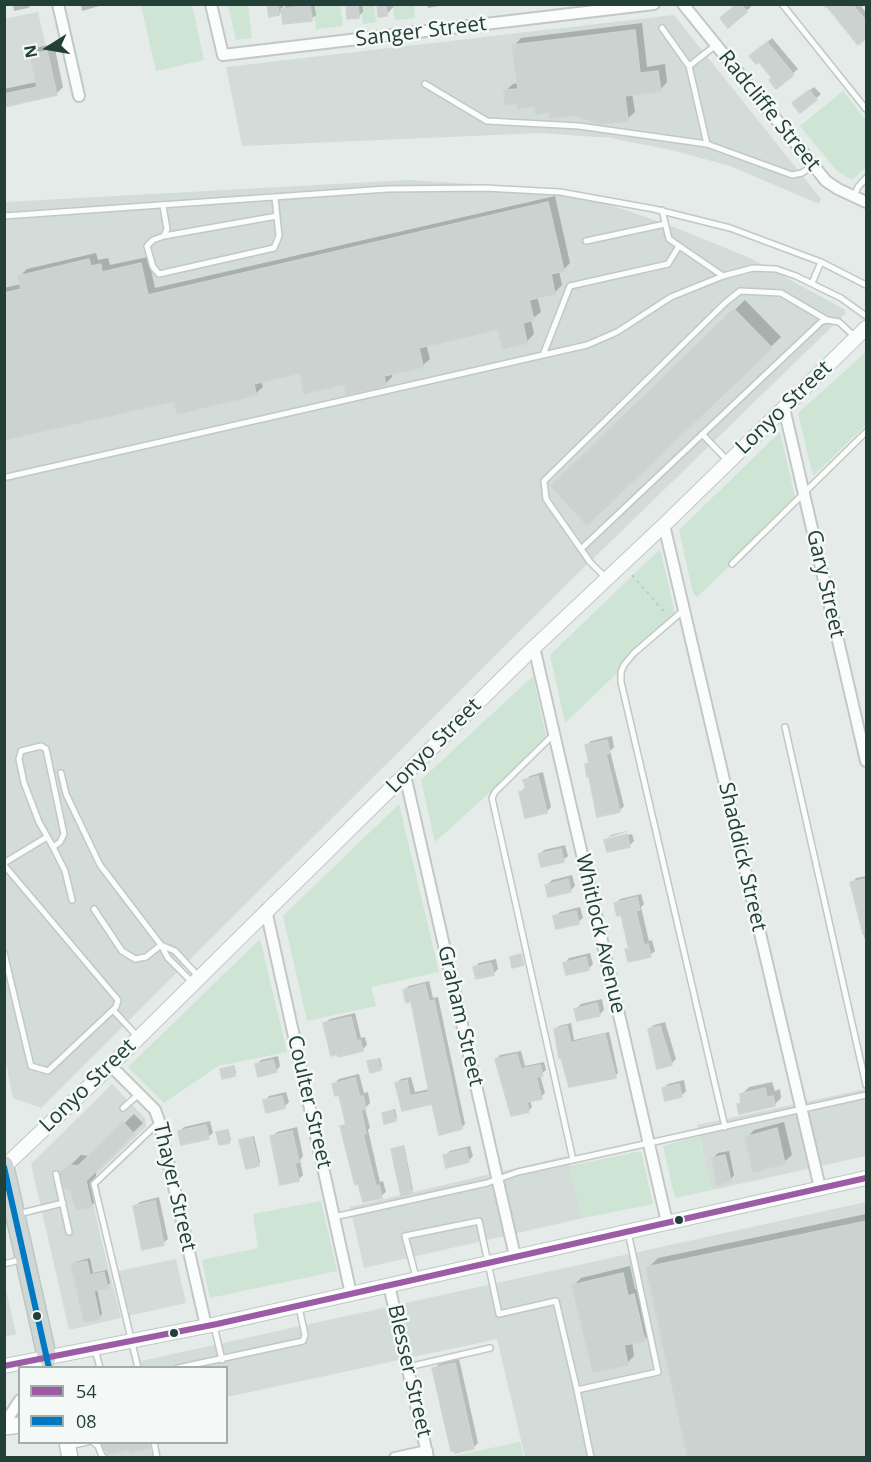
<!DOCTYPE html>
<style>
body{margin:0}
#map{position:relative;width:871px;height:1462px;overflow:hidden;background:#e5ebe8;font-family:"Open Sans",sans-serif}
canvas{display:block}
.frame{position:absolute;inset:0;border:6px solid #223f38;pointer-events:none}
.legend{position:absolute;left:18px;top:1366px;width:210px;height:78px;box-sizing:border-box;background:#f4f9f7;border:2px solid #a0afab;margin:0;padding:8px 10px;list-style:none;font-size:18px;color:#223f38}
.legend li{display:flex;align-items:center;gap:12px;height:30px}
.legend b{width:30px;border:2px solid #a0afab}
.north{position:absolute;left:18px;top:18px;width:60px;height:60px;-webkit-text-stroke:4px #f4f9f7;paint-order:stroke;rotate:259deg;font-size:16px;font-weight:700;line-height:24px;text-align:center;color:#223f38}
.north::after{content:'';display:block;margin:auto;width:21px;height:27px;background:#223f38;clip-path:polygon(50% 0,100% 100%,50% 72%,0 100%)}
</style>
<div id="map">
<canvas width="871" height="1462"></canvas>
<div class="frame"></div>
<ul class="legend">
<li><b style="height:8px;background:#9b5ba5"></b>54</li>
<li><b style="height:8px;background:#0079c2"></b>08</li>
</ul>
<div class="north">N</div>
</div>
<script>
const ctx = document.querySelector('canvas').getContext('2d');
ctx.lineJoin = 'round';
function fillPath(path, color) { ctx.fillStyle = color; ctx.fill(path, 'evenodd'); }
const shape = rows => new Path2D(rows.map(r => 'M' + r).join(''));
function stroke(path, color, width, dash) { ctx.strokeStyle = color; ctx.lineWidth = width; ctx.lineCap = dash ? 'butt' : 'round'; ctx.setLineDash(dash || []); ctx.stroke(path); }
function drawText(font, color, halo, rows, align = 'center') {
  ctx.font = font + ' "Open Sans",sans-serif'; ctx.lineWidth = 5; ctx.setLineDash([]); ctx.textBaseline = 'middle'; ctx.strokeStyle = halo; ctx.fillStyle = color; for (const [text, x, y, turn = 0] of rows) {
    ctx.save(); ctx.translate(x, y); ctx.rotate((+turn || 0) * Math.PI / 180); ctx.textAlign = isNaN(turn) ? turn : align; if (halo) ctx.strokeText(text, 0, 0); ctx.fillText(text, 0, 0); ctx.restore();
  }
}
const built = shape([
 [38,12,57,95,5,107,4,19],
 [674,15,821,199,819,204,730,166,675,151,611,138,540,133,242,146,226,67],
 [409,180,567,190,669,225,750,258,844,309,846,313,564,587,41,1108,13,1098,5,1058,5,202],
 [112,1084,145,1118,146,1127,89,1182,98,1226,121,1318,69,1330,31,1164],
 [866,1089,866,1156,712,1190,697,1125],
 [567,1156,583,1218,364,1268,350,1207],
 [866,1202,866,1457,525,1457,497,1339,227,1397,226,1368,142,1367,141,1361],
 [176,1259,186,1303,128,1316,118,1271],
 [5,1285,16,1334,5,1337,4,1337],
 [94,1443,149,1443,153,1457,98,1457]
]);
const green = shape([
 [141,5,192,5,204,60,156,71],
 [228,5,248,5,252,38,236,40],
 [313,5,340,5,343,26,316,29],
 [360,5,374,5,376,22,363,24],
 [393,5,414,5,415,18,395,20],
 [843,91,866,121,866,167,852,180,837,171,800,126],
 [866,352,866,425,813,476,798,413],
 [780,432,796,502,697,597,693,593,679,530],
 [660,549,676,617,565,723,550,655],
 [533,676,547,741,435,842,421,780],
 [399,804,439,972,371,987,376,1006,307,1021,283,916],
 [260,939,287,1052,218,1066,164,1103,128,1067],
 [699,1136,712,1190,675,1198,663,1146],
 [641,1151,653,1204,583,1218,569,1166],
 [321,1201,337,1271,210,1298,202,1260,258,1248,253,1214],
 [520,1442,524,1457,449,1457]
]);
const shadow = shape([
 [13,4,32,4,28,8,14,11],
 [81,4,106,4,82,11],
 [270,4,283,4,283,9,288,4,314,4,316,15,311,19,283,10,279,14],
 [347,4,362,4,363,12,359,16],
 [378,4,395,4,395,5,387,14],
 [427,4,451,4,428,8],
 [738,4,749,4,751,7,746,11],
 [823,4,860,4,866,13,866,36,828,6,826,8],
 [642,23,647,67,665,64,667,82,660,90,632,93,635,112,627,119,551,111,519,101,505,91,513,84,518,83,514,46,521,38],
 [772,38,798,69,777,87,773,78,756,52],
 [54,44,63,87,56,94,4,105,4,89,37,82,31,55,39,47],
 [814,87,821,94,801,111,799,99],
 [555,196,570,263,563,270,559,271,562,285,555,292,537,296,541,312,531,320,534,334,527,341,499,327,426,344,430,359,422,366,392,373,392,377,385,384,345,383,301,371,261,381,263,387,255,394,176,399,4,438,4,288,21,284,20,276,27,269,96,253,98,260,108,258,110,265,148,257,155,288],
 [745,300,781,337,588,523,553,486],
 [612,736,614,747,610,751,624,806,619,811,586,765,590,761,586,746,591,741],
 [543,772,551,807,546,812,521,792,525,788,525,780,530,776],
 [631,830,609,837,609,840,632,834,634,841,629,846,606,840,611,835],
 [565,845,568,856,563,860,540,855,544,850],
 [572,875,575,886,570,891,547,885,552,880],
 [866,876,866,939,865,940,852,883,856,878],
 [641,894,644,904,641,907,649,941,652,940,655,951,650,955,627,950,630,947,622,913,616,903,620,899],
 [580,907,583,918,578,922,555,917,560,912],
 [590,953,593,964,588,969,565,963,569,958],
 [496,959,498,969,493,974,475,967,479,963],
 [429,981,433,998,438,997,465,1124,461,1128,433,1103,403,1109,397,1083,401,1079,411,1077,415,1092,430,1089,412,1000,404,990,409,986],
 [602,999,604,1010,599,1015,576,1009,581,1004],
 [355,1013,361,1038,365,1037,367,1045,362,1050,325,1023,330,1019],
 [665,1022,676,1059,671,1064,649,1029,654,1025],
 [571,1023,574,1040,609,1032,618,1073,615,1076,570,1085,555,1030,559,1026],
 [521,1051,525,1066,544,1062,546,1070,540,1075,545,1093,541,1097,530,1100,532,1107,528,1111,496,1059,500,1055],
 [278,1056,280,1066,276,1071,256,1065,261,1060],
 [380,1058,382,1067,380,1068,369,1062],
 [234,1065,236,1073,235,1075,221,1069],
 [359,1074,364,1093,368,1092,370,1103,365,1108,370,1128,368,1130,380,1182,383,1181,386,1192,381,1196,342,1127,347,1122,340,1094,334,1084,339,1079],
 [684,1080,686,1091,682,1095,663,1089,668,1084],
 [772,1082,775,1091,780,1089,781,1098,774,1105,739,1104,743,1101,741,1095,749,1087],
 [286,1092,289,1102,284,1107,265,1101,269,1096],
 [395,1109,397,1118,395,1120,383,1113],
 [134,1114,143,1123,95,1170,101,1196,91,1206,73,1189,62,1173,81,1155,90,1156],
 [210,1121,213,1133,208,1137,179,1132,184,1127],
 [784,1122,792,1155,784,1162,747,1138,754,1130],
 [297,1127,303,1156,300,1160,303,1175,299,1179,272,1137,277,1132],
 [228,1129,231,1140,229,1141,217,1133],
 [254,1136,260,1162,259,1164,241,1140],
 [404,1145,413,1190,411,1192,393,1150],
 [470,1146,473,1156,468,1161,445,1155,450,1151],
 [729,1151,734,1175,730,1180,713,1158,718,1153],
 [159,1197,168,1239,163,1243,135,1206,140,1202],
 [866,1214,866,1458,648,1268,658,1258],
 [90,1258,93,1273,107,1270,110,1283,107,1286,97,1289,102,1314,99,1317,72,1265,76,1262],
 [630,1266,635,1289,641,1288,651,1332,644,1340,632,1342,634,1356,627,1363,574,1285,581,1278],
 [459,1359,478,1443,474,1447,456,1451,434,1369,439,1364],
 [102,1442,152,1442,148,1447,107,1452]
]);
const building = shape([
 [267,4,278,4,279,15,269,17,267,4],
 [346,4,358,4,359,18,347,19,346,4],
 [377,4,386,4,387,16,378,17,377,4],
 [737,4,741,4,747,12,728,28,720,18,737,4],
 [825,4,852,4,867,22,867,38,858,45,825,4],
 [310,5,312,21,283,24,281,9,310,5],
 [635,30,640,73,658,71,661,91,625,96,628,121,600,124,573,115,551,118,550,112,536,114,535,106,518,109,517,103,505,105,504,90,518,89,512,45,635,30],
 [767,42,794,75,776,89,769,80,772,78,759,62,756,64,749,56,767,42],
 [47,51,57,95,4,107,4,94,37,87,30,54,47,51],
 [809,90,817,100,800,113,792,103,809,90],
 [548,202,564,271,551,274,555,294,529,300,534,320,523,323,527,343,503,349,498,329,419,348,423,367,384,376,386,386,346,395,344,384,304,394,300,373,254,384,256,395,177,414,174,401,4,440,4,293,21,289,18,276,89,259,91,266,101,264,102,272,141,263,148,295,548,202],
 [734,309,772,348,587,525,551,486,734,309],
 [607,740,610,753,606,754,620,812,597,817,589,777,587,777,585,764,589,763,585,745,607,740],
 [538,776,547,813,525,818,519,792,526,790,523,780,538,776],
 [627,834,630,847,607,852,604,840,627,834],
 [561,849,564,862,541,867,538,854,561,849],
 [568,879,571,892,548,897,545,885,568,879],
 [867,879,867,934,863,934,850,882,867,879],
 [637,897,640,910,636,911,644,945,648,944,651,957,628,962,625,949,629,949,621,915,617,916,614,903,637,897],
 [576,911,579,924,556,929,553,916,576,911],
 [521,954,524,965,512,968,510,957,521,954],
 [586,957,589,970,566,975,563,963,586,957],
 [491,963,494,975,476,979,473,967,491,963],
 [425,984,429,1002,434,1000,462,1129,439,1135,432,1104,402,1111,395,1083,407,1080,410,1096,429,1092,411,1001,406,1003,403,990,425,984],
 [597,1003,600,1016,577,1021,574,1009,597,1003],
 [351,1017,357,1041,360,1040,363,1051,338,1057,337,1054,331,1056,323,1023,351,1017],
 [567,1026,571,1043,605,1034,616,1078,569,1087,561,1058,559,1058,554,1029,567,1026],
 [660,1026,672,1065,657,1069,648,1029,660,1026],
 [517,1054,521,1069,540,1065,543,1076,536,1077,542,1099,527,1102,529,1112,511,1116,495,1059,517,1054],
 [378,1059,381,1070,370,1073,367,1061,378,1059],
 [273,1060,277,1072,258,1077,255,1064,273,1060],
 [233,1066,235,1076,222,1079,220,1069,233,1066],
 [355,1078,360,1097,363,1096,366,1109,361,1110,366,1134,363,1134,376,1186,379,1185,382,1198,363,1202,358,1184,355,1185,340,1126,346,1125,339,1095,335,1096,332,1084,355,1078],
 [679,1084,682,1097,665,1101,662,1088,679,1084],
 [765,1088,767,1097,773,1096,775,1106,739,1114,737,1104,741,1103,740,1094,765,1088],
 [282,1096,285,1108,266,1113,263,1100,282,1096],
 [393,1110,396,1121,384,1124,382,1113,393,1110],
 [123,1122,134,1134,86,1181,92,1207,76,1210,71,1190,64,1187,60,1172,70,1165,78,1166,123,1122],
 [206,1125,209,1139,181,1145,178,1131,206,1125],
 [777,1128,785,1164,753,1172,745,1137,777,1128],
 [227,1130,230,1143,219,1145,216,1132,227,1130],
 [292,1131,299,1162,295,1163,299,1181,280,1185,270,1136,292,1131],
 [252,1137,259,1166,246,1169,239,1140,252,1137],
 [403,1146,412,1193,401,1196,391,1149,403,1146],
 [466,1149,469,1162,446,1168,443,1155,466,1149],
 [725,1155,731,1181,717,1185,712,1158,725,1155],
 [155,1201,164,1245,142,1250,133,1206,155,1201],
 [867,1221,867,1458,688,1458,646,1267,867,1221],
 [87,1261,90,1275,104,1272,108,1288,94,1291,100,1319,84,1322,71,1264,87,1261],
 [623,1273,628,1296,634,1294,645,1341,624,1345,628,1365,593,1372,572,1285,623,1273],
 [455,1363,474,1449,455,1453,454,1451,451,1451,432,1368,455,1363],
 [101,1443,149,1443,150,1448,130,1452,130,1449,108,1454,101,1443]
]);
const path = shape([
 [632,575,666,614]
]);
const service = shape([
 [782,4,866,109],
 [662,28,689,66],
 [425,84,487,121,579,126,707,144,792,175,802,173,813,165],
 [707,144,689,66,716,45],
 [854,196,858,187,866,178],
 [163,206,167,229,164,236,153,240,147,246,153,267,159,274,274,248,279,236,275,198],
 [662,210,669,239,723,276],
 [4,216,387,189,484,188,560,192,654,209,730,228,821,262,866,285],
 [164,236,277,216],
 [586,241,665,224],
 [812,283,821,262],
 [543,355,570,286,668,264,679,246],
 [702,434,728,461],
 [7,477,587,345,617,332,671,297,723,276,753,268,776,269,796,276,841,298,866,316],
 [581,549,821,322,827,320,839,322,855,337],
 [732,564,866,432],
 [605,577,590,562,546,499,544,481,725,303,740,291,781,293,827,320],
 [684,610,634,653,624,665,621,672,621,682,725,1127],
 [785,727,866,1085],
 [554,734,495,792,492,798,573,1160],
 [61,773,66,794,100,865,161,945,146,957,135,959,122,951,94,909],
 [53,847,60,842,64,834,46,749,41,746,21,751,19,759,24,783,39,822,53,847,65,871,72,900],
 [4,863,47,837],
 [4,865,118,1000,116,1007,48,1071,31,1066,4,953],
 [161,945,175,951,199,977],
 [161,945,168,958,192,982],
 [113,1010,138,1037],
 [123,1108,139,1094],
 [56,1174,69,1232],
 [18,1214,63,1203],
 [334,1217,487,1183,518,1172,866,1095],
 [4,1264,23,1259],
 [416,1277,405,1236,479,1221,499,1314,556,1301,577,1390,591,1458],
 [214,1326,222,1360],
 [95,1349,100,1368],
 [408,1367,490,1348],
 [138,1368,94,1184,158,1123],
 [178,1368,303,1341,305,1335,299,1307],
 [577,1390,658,1372,628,1232],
 [93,1442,98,1446,102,1456,105,1458],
 [154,1442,157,1458],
 [69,1446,87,1442]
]);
const minor = shape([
 [58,4,79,96],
 [211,4,223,55,654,4],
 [683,4,826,181,838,189,866,202],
 [784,408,866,761],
 [664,525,820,1188],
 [534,647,667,1222],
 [405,775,515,1256],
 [266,910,351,1294],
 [110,1065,155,1110,159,1121,206,1326],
 [389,1285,428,1458],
 [4,1424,20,1400],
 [395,1458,427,1451]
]);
const tertiary = shape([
 [5,1166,103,1073,526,655,664,525,866,328],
 [4,1366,217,1324,866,1178]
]);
const secondary = shape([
 [4,1427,20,1425],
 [67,1442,70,1458]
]);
const primary = shape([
 [4,1165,47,1357]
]);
const bus1 = shape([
 [4,1366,217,1324,866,1178]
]);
const bus2 = shape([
 [4,1167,49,1368]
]);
const markers = [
 [679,1220,5,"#223f38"],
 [37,1316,5,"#223f38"],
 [174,1333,5,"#223f38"]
];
const streetNames = [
 ["Sanger Street",421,32,-7],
 ["Radcliffe Street",769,111,51],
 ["Lonyo Street",784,408,-44],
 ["Gary Street",825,584,77],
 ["Lonyo Street",434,746,-45],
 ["Shaddick Street",742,857,77],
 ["Whitlock Avenue",600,934,77],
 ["Graham Street",460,1016,77],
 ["Lonyo Street",88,1086,-44],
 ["Coulter Street",309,1102,77],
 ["Thayer Street",174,1187,77],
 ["Blesser Street",409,1371,77]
];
fillPath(built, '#d3dcd8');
fillPath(green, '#cee4d5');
fillPath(shadow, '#0003');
fillPath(building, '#ccd2d0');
stroke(building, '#ced4d1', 1.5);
stroke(service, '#c2c8c5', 8);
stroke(minor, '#c2c8c5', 14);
stroke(tertiary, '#c2c8c5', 16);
stroke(secondary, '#c1c8c5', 18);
stroke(primary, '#bdc6c4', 21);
stroke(path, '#c1cbc8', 2, [3, 4.5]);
stroke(service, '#fbfcfc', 5);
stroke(minor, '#fbfcfc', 10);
stroke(tertiary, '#fbfcfc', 14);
stroke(secondary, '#fbfcfc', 15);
stroke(primary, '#ced7d4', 18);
stroke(bus1, '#9b5ba5', 6);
stroke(bus2, '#0079c2', 6);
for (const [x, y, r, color] of markers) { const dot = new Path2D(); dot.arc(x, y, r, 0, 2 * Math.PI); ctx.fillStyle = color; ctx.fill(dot); stroke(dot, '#f4f9f7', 2); }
drawText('21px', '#223f38', '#f4f9f7', streetNames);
</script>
